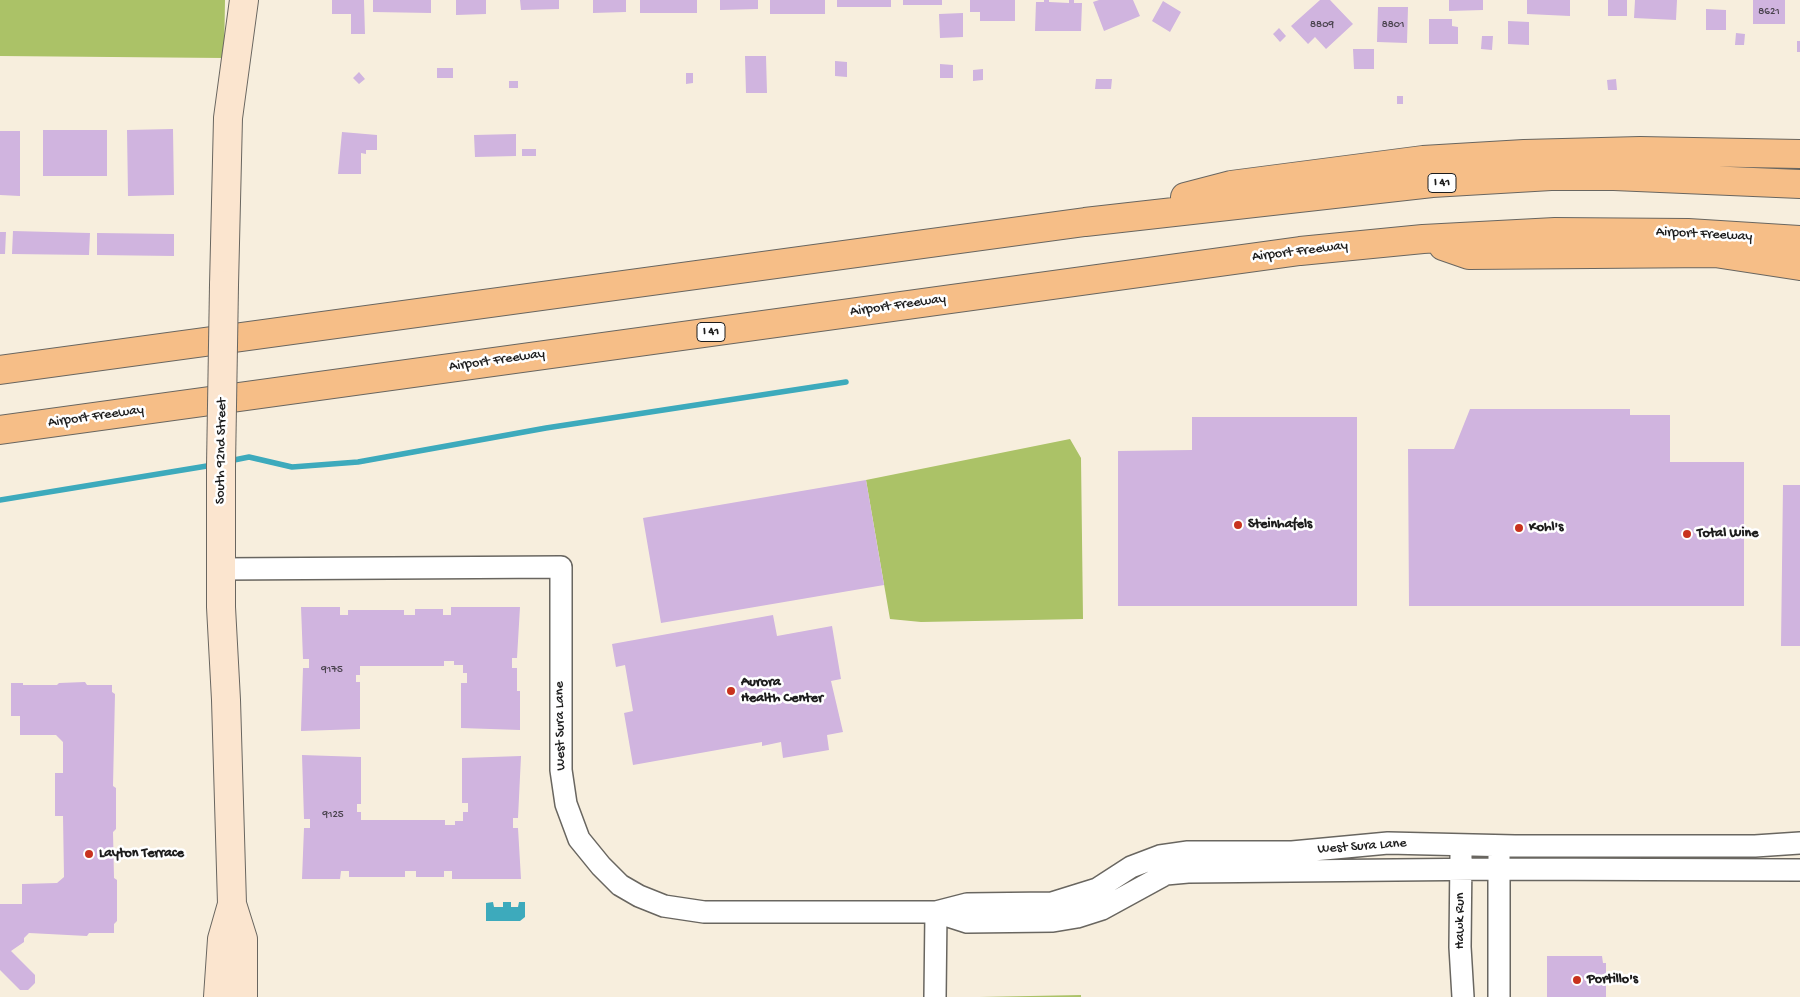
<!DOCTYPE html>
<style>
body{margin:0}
canvas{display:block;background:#f7eedd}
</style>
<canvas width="1800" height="997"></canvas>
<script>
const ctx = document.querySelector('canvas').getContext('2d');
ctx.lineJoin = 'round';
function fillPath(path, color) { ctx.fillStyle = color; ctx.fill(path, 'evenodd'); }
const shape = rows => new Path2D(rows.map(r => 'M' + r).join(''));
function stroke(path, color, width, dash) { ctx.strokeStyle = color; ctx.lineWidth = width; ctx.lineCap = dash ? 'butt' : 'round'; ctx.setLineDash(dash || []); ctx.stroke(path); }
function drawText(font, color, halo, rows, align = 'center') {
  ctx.font = font + ' "Gochi Hand",sans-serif'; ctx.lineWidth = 5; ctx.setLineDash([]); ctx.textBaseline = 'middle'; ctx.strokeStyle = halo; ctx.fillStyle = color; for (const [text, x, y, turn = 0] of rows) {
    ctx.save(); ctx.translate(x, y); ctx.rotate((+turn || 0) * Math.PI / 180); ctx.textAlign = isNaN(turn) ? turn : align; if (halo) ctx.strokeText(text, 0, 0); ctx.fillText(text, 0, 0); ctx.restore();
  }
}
const green = shape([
 [0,0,225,0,224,58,0,56],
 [1070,439,1081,458,1083,619,921,622,890,619,866,480],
 [1081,995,1081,997,979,997]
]);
const water = shape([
 [493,902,494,907,503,907,503,902,511,902,511,907,518,907,519,902,525,902,525,917,520,921,486,921,486,903]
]);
const stream = shape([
 [229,461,249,457,292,467,358,462,546,428,846,382],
 [0,500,213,465]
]);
const building = shape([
 [332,0,364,0,365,34,351,34,351,14,332,14],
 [373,0,431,0,431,13,373,12],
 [456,0,486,0,486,14,456,15],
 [520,0,559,0,559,9,521,10],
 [593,0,626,0,626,12,593,13],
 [640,0,697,0,697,13,640,13],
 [720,0,758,0,758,9,720,10],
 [770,0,825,0,825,14,770,14],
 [837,0,891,0,891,7,837,7],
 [903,0,942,0,942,5,903,5],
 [970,0,1015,0,1015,21,980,21,980,12,970,12],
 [1044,0,1049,0,1049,2,1069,3,1069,0,1074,0,1074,3,1082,3,1081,31,1035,31,1036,2,1044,2],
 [1099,0,1133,0,1140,16,1104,31,1093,2],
 [1320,0,1330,0,1353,24,1326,49,1315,37,1308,44,1291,26],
 [1449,0,1483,0,1483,10,1449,11],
 [1527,0,1570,0,1570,16,1527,14],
 [1608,0,1627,0,1627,16,1608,16],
 [1635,0,1677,0,1676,20,1634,18],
 [1753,0,1785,0,1785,24,1753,24],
 [1163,1,1181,12,1170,32,1152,21],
 [1378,7,1408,7,1407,43,1377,42],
 [1706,9,1726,10,1726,30,1706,30],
 [963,13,963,37,940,38,939,14],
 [1429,19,1452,19,1452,26,1458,27,1458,44,1429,44],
 [1508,21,1529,22,1529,45,1508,44],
 [1279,28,1286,36,1280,42,1273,34],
 [1736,33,1745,34,1744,45,1735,45],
 [1482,36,1493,36,1492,50,1481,49],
 [1797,41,1800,41,1800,52,1797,52],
 [1353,49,1374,49,1374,69,1354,69],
 [745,56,766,56,767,93,746,93],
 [835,61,847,62,847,77,835,76],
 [940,64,953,65,953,78,940,78],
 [437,68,453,68,453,78,437,78],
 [983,69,983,80,973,81,973,70],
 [359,72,365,79,359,84,353,78],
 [686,73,693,73,693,83,686,84],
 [1096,79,1112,79,1111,89,1095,89],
 [1616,79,1617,90,1608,90,1607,80],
 [509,81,518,81,518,88,509,88],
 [1397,96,1403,96,1403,104,1397,104],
 [173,129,174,195,128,196,127,130],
 [43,130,107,130,107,176,43,176],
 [0,131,20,131,20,196,0,195],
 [342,132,377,135,377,150,366,150,366,154,361,153,361,174,338,174],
 [516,134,516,156,475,157,474,135],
 [522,149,536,149,536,156,522,156],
 [13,231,90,233,89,255,12,254],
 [0,232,6,232,5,254,0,254],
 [97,233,174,234,174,256,97,255],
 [1470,409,1630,409,1630,415,1670,415,1670,462,1744,462,1744,606,1409,606,1408,449,1454,449],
 [1192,417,1357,417,1357,606,1118,606,1118,451,1192,450],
 [866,480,884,585,661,623,643,518],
 [1783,485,1800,485,1800,646,1781,646],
 [301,607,340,607,340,615,348,615,348,610,404,610,404,615,415,615,415,609,443,609,443,615,451,615,451,607,520,607,517,658,512,658,512,668,517,668,517,691,520,691,520,730,461,728,461,683,467,683,467,673,463,673,463,665,454,665,454,661,444,661,444,666,360,666,360,675,356,675,356,682,360,682,360,729,301,731,303,668,309,668,309,659,303,659],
 [773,615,777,636,832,626,841,679,831,681,843,732,827,735,829,750,783,758,781,742,762,746,762,742,633,765,624,713,633,711,625,665,616,667,612,644],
 [85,682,87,685,112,685,112,692,115,694,113,786,116,788,116,829,113,832,114,878,117,880,117,921,114,924,114,933,89,933,87,936,29,933,24,938,24,942,11,951,35,975,35,983,28,990,20,990,0,970,0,904,22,904,22,884,57,883,64,877,63,816,55,816,55,773,63,773,63,742,56,735,20,735,20,716,11,716,11,683,23,683,23,685,57,685,59,683],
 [302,755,361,757,361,804,357,804,357,812,361,812,361,820,445,820,445,825,455,825,455,821,463,821,463,812,468,812,468,803,462,803,462,758,521,756,518,818,513,818,513,828,518,828,521,879,452,879,452,871,444,871,444,877,416,877,416,871,405,871,405,877,349,877,349,871,341,871,340,879,302,879,304,828,310,828,310,819,304,819],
 [1547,956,1602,956,1603,963,1606,963,1606,997,1547,997]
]);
const minor = shape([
 [220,569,561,567,561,770,566,804,579,839,601,866,620,885,639,896,664,906,704,912,936,912,967,904,1052,903,1097,889,1131,867,1160,856,1188,852,1292,852,1388,843,1515,846,1755,846,1800,843],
 [1461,855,1460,947,1463,997],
 [1499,855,1499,997],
 [936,912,967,922,1053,921,1077,917,1102,909,1166,874,1188,872,1499,869,1800,870],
 [935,997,936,912]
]);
const secondary = shape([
 [224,285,228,118,244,0],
 [221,466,221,607,226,700,232,904,243,939,243,997],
 [218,997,222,939,232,904]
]);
const motorway = shape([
 [1185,197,1231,185,1423,160,1524,154,1640,151,1800,154],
 [1443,246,1469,255,1715,253,1800,266],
 [0,370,1085,222,1432,183,1551,176,1614,176,1800,184],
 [0,430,1300,251,1423,239,1555,232,1688,233,1800,240]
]);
const secondaryBridge = shape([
 [221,466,224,285]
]);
const markers = [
 [1238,525,5,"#c8321e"],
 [1519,528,5,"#c8321e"],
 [1687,534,5,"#c8321e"],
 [731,691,5,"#c8321e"],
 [89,854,5,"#c8321e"],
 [1577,980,5,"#c8321e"]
];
const numberNames = [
 ["8621",1769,12],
 ["8809",1322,25],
 ["8801",1393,25],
 ["9175",332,670],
 ["9125",333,815]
];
const shields = [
 [1442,183,28],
 [711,332,28]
];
const shieldNames = [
 ["I 41",1442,183],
 ["I 41",711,332]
];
const streetNames = [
 ["Airport Freeway",1704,235,3],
 ["Airport Freeway",1300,252,-7],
 ["Airport Freeway",898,306,-8],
 ["Airport Freeway",497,361,-8],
 ["Airport Freeway",96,417,-8],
 ["South 92nd Street",222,451,-89],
 ["West Sura Lane",561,726,-91],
 ["West Sura Lane",1362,847,-4],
 ["Hawk Run",1461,921,-90]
];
const poiNames = [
 ["Steinhafels",1248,525],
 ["Kohl's",1529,528],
 ["Total Wine",1697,534],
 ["Aurora",741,683],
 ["Health Center",741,699],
 ["Layton Terrace",99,854],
 ["Portillo's",1587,980]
];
fillPath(green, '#abc267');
fillPath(water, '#3daabc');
stroke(stream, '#3daabc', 5.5);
fillPath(building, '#d0b4df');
stroke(minor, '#696660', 24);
stroke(secondary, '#696660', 30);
stroke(motorway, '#696660', 30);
stroke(minor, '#fff', 21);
stroke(secondary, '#fbe5cf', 28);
stroke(motorway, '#f6be87', 28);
stroke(secondaryBridge, '#696660', 30, []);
stroke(secondaryBridge, '#fbe5cf', 28);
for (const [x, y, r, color] of markers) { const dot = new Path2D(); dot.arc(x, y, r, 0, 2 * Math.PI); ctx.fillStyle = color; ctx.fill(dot); stroke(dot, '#fff', 2); }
drawText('11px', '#49424d', null, numberNames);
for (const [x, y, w] of shields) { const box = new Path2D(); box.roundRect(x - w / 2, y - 9.5, w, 19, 4); ctx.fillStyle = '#fff'; ctx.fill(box); stroke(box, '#1c1c1c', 1); }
drawText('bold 12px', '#1c1c1c', null, shieldNames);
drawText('14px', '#1c1c1c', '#fff', streetNames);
drawText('bold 14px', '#1c1c1c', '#fff', poiNames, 'left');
</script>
